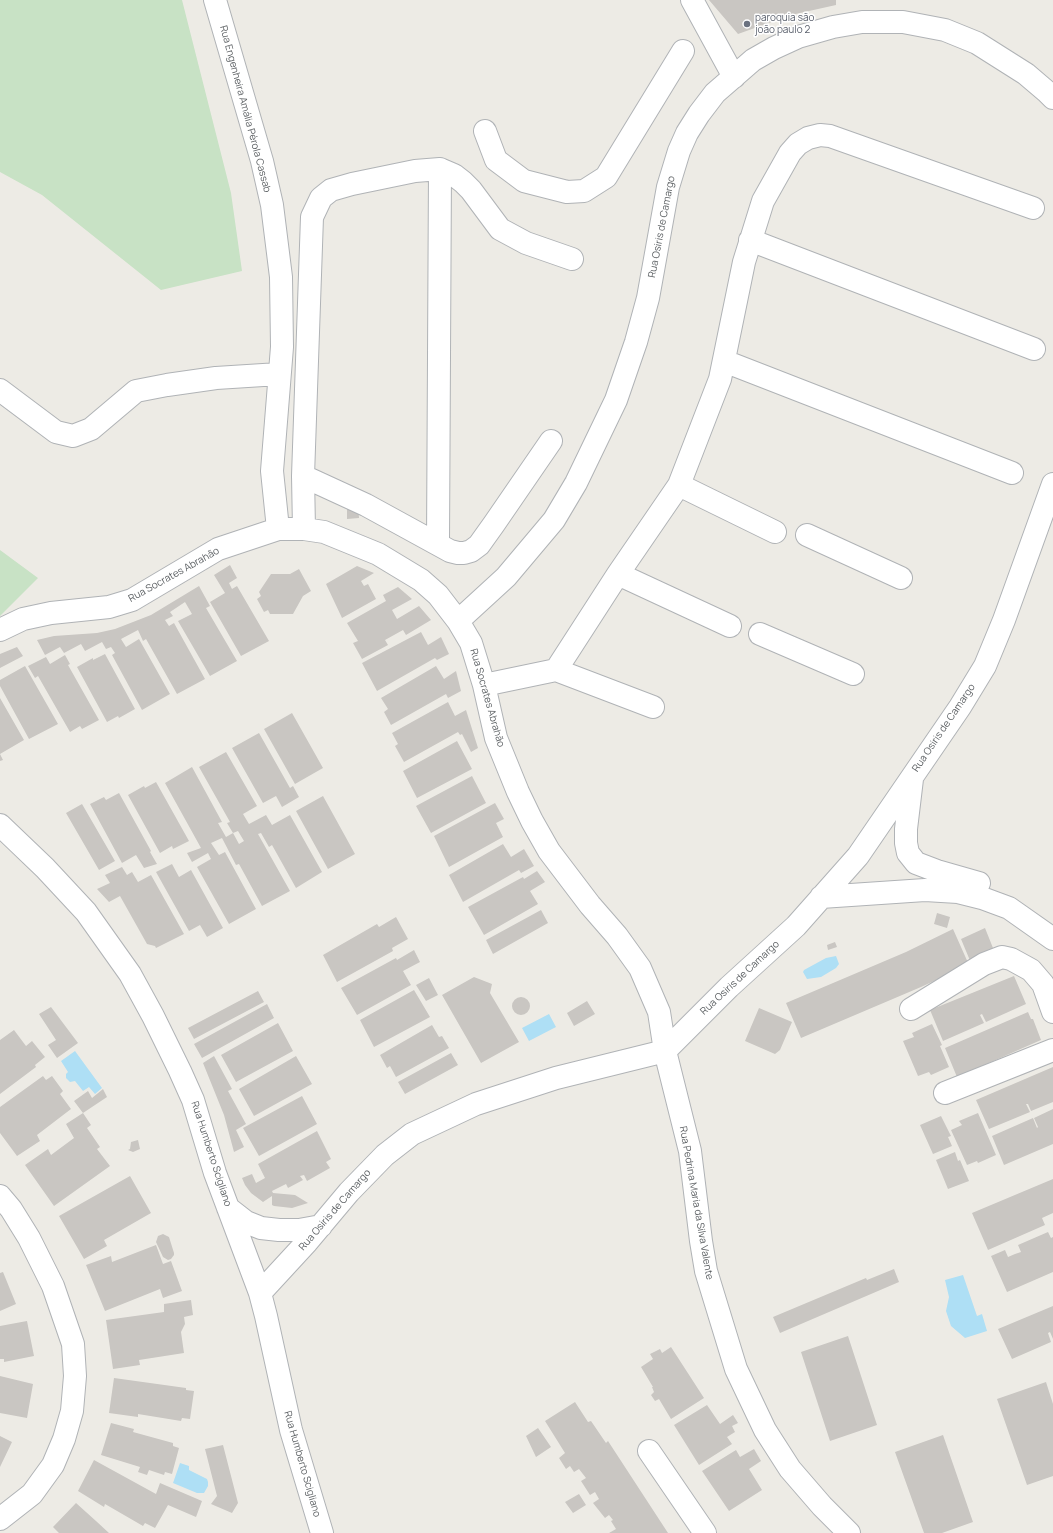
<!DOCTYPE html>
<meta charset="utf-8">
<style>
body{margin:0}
canvas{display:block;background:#edebe5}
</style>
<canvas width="1053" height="1533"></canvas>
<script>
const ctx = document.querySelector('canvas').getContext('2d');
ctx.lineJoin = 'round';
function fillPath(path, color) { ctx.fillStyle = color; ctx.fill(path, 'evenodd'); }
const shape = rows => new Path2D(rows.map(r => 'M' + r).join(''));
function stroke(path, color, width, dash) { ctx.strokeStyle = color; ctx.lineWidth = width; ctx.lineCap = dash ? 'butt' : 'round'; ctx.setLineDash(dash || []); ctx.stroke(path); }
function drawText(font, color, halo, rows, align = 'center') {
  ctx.font = font + ' Manrope,sans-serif'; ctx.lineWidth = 3; ctx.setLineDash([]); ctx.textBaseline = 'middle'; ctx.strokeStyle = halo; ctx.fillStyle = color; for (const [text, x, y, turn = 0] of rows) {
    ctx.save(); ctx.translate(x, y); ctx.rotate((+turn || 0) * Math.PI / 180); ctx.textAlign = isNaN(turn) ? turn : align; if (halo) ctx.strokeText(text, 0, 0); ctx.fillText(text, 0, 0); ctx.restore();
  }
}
const green = shape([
 [0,0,182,0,231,193,242,271,161,290,42,195,0,172],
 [0,550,38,578,0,616]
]);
const water = shape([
 [836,956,839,964,836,968,821,977,807,979,803,972,804,970,826,958],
 [549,1014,556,1027,529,1041,522,1028],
 [75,1051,102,1088,95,1094,89,1087,83,1091,75,1081,70,1082,66,1078,66,1074,68,1072,61,1061],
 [963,1275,977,1316,982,1314,987,1331,965,1338,951,1326,946,1311,949,1297,945,1280],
 [180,1463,189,1466,189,1470,207,1479,208,1482,208,1486,204,1493,197,1493,173,1483]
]);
const building = shape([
 [709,0,836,0,836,5,791,15,738,34],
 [358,503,359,518,347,519,347,504],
 [230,565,237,578,229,583,232,589,237,586,269,641,241,656,210,602,225,593,214,575],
 [357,566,374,573,361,581,364,586,368,584,376,599,342,618,326,584],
 [299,569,311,591,303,596,293,614,270,614,268,610,264,612,257,599,261,596,259,592,271,574,290,574],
 [199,586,210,606,206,608,237,661,210,676,178,621,192,614,185,602,170,612,173,616,165,620,169,626,174,623,205,679,177,694,146,639,143,641,138,630,121,639,126,647,139,639,170,694,142,710,112,655,115,653,111,647,106,649,102,642,85,651,81,644,64,653,60,647,45,655,37,640,54,636,97,633,115,629,151,615],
 [398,587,412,599,392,610,397,619,419,606,431,620,406,635,403,630,385,640,388,645,362,659,353,643,358,641,347,623,386,601,383,595],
 [421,632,428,645,441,637,449,654,437,660,435,658,377,691,362,663],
 [17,647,23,656,0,668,0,654],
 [105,654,135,709,119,718,118,716,107,722,77,667,93,658,93,660],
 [65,655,70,664,68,665,99,720,82,729,80,726,70,732,38,676,35,678,28,666,46,657,50,664],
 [25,666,58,724,29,739,0,686,0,680],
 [436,666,444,679,456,671,461,691,448,698,446,694,391,725,384,712,388,709,381,698],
 [0,698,24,740,0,754,3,760,0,761],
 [448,702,455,716,466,710,478,748,471,752,462,734,460,735,458,732,404,762,395,746,398,744,392,733],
 [292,713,323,768,295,784,264,729],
 [259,733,290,788,293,786,299,797,282,807,276,796,263,803,232,748],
 [457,741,472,769,417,798,403,771],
 [226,752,257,806,243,814,249,824,266,815,272,825,290,815,322,872,296,888,272,845,269,847,261,833,258,834,290,891,262,906,239,864,236,865,222,838,211,843,219,855,225,852,256,909,229,924,197,867,211,859,208,853,192,862,187,853,201,848,165,783,192,767,222,822,218,823,226,837,233,833,239,844,244,841,238,831,233,833,227,823,230,822,199,767],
 [472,776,486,803,431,833,416,806],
 [156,782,189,841,173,849,172,846,160,853,128,795,144,786,145,788],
 [119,793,151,851,150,852,157,864,144,868,136,855,122,863,90,804,104,797,106,800],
 [323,796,355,854,328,869,296,811],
 [495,803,504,819,496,823,503,837,449,867,434,836],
 [82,804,115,861,99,870,66,813],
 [503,844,511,857,524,849,534,866,521,873,519,870,463,902,449,875],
 [172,864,179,877,191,870,223,928,207,937,200,925,189,931,156,872],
 [122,867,127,875,132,872,138,882,151,875,184,934,156,948,155,946,147,944,120,896,109,902,97,889,110,883,105,875],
 [537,871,545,882,530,891,538,904,484,935,468,907,523,877,524,879],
 [541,910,548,923,493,954,486,940],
 [937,913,950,917,947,928,934,924],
 [396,917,408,939,392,948,393,951,337,982,323,955,377,924,379,927],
 [985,928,995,953,971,963,961,939],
 [953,929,969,965,921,987,801,1038,786,1003,906,952],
 [835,942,837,947,828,950,827,945],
 [414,950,420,962,403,971,411,985,357,1015,341,988,396,958,397,960],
 [1014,976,1026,1004,986,1022,982,1014,980,1015,984,1023,943,1041,930,1010],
 [474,977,492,984,490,993,519,1042,481,1063,442,995],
 [429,978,438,995,426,1001,416,985],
 [414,990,430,1017,374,1047,360,1020],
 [258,991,264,1002,194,1039,188,1028],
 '512 1006a9 9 0 1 1 18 0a9 9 0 1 1-18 0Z',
 [587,1001,595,1014,574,1026,567,1013],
 [267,1004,274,1018,202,1058,194,1044],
 [51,1007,78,1043,57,1058,48,1045,56,1040,39,1014],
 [759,1008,792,1022,780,1050,775,1054,745,1041],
 [1028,1012,1031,1019,1033,1019,1041,1040,957,1077,945,1048],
 [278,1023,293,1051,236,1082,221,1055],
 [932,1024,942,1045,940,1046,949,1067,931,1075,929,1072,918,1076,903,1041,914,1037,912,1033],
 [432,1025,439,1037,442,1036,449,1048,396,1077,390,1066,387,1068,380,1055],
 [14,1030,26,1046,32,1041,45,1057,35,1065,36,1067,0,1094,0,1040],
 [451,1053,458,1065,405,1094,398,1082],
 [214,1056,232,1089,228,1091,246,1124,236,1130,244,1147,234,1152,224,1115,203,1063],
 [296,1056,312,1084,254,1116,239,1089],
 [1053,1067,1053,1102,1031,1111,1028,1104,1026,1104,1030,1112,989,1129,976,1100],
 [43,1076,46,1080,52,1076,63,1091,60,1094,71,1109,37,1135,40,1141,17,1156,0,1133,0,1107],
 [103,1089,107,1097,83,1113,74,1101,88,1091,92,1098],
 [302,1096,317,1124,259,1156,243,1128],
 [1053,1109,1053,1144,1004,1165,992,1136,1033,1118,1037,1128,1038,1127,1034,1118],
 [83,1113,91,1125,87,1128,100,1147,97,1149,110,1166,54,1206,25,1165,48,1149,51,1155,74,1138,66,1124],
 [978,1113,996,1155,978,1163,977,1161,967,1165,951,1130,962,1125,959,1121],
 [941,1116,951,1136,948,1137,952,1146,933,1154,920,1125],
 [317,1131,331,1159,326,1162,330,1168,307,1181,304,1175,300,1176,303,1180,288,1188,286,1184,272,1191,273,1193,295,1195,308,1203,292,1208,274,1206,272,1205,272,1196,263,1202,251,1193,245,1185,242,1178,252,1174,256,1183,265,1178,258,1164],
 [138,1140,140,1149,133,1152,128,1150,130,1149,131,1142],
 [955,1152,958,1161,960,1160,969,1181,948,1189,936,1160],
 [130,1176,151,1213,104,1240,107,1246,84,1259,59,1216],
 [1053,1179,1053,1213,1042,1218,1045,1225,988,1250,972,1213],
 [1048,1232,1051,1238,1053,1237,1053,1272,1007,1292,991,1256,1005,1250,1008,1257,1015,1254,1021,1252,1018,1245],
 [163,1234,169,1237,174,1253,174,1255,171,1259,168,1260,163,1257,156,1242,158,1236],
 [156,1245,163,1264,171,1261,182,1291,163,1298,160,1289,105,1311,86,1265,111,1256,112,1262],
 [894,1269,899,1282,780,1333,773,1317,866,1278,867,1280],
 [3,1272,16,1304,0,1311,0,1273],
 [191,1300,193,1315,184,1317,185,1324,181,1332,184,1353,139,1360,140,1365,113,1369,106,1320,164,1312,164,1304],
 [1053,1306,1053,1339,1050,1332,1048,1333,1051,1342,1012,1359,998,1329],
 [27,1321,34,1356,4,1362,4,1359,0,1359,0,1326],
 [848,1336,877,1425,830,1441,801,1352],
 [671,1347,704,1398,671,1419,659,1399,655,1401,651,1395,654,1392,652,1387,653,1387,641,1367,653,1359,650,1354,660,1349,662,1353],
 [0,1376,33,1384,27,1418,0,1413],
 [114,1378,186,1388,186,1390,194,1391,190,1419,182,1418,181,1421,138,1414,138,1417,109,1413],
 [1046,1382,1053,1404,1053,1476,1027,1485,997,1399],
 [575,1402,588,1422,591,1421,606,1443,608,1441,668,1533,609,1533,616,1529,611,1521,613,1520,609,1515,605,1518,593,1503,599,1499,595,1492,590,1495,581,1481,586,1478,579,1469,574,1472,570,1466,566,1469,559,1458,565,1453,545,1421],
 [707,1405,720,1424,733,1415,738,1423,732,1426,735,1432,727,1437,732,1444,699,1465,674,1425],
 [111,1423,134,1429,133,1432,173,1443,173,1446,179,1448,172,1474,165,1472,164,1475,149,1470,147,1475,138,1472,140,1467,101,1455],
 [538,1428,551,1447,536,1457,526,1436],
 [943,1435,973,1522,942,1533,924,1533,895,1452],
 [0,1436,12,1442,0,1467],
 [223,1445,238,1503,232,1513,211,1504,217,1496,205,1449],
 [754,1449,761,1461,749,1469,762,1490,729,1511,702,1471,736,1450,740,1457],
 [94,1460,156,1494,160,1483,202,1501,196,1517,168,1505,155,1528,145,1523,143,1526,105,1504,104,1507,78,1491],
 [579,1494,586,1505,573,1513,565,1502],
 [76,1503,96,1521,109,1533,59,1533,53,1527]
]);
const minor = shape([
 [215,0,262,161,272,205,281,277,282,347,272,471,278,529],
 [692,0,734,77],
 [485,131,496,160,524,181,567,192,584,191,606,177,683,51],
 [750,240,1034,349],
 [724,361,1012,473],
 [0,390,56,432,73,436,91,429,136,391,167,385,216,378,279,374],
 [303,476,366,505,450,551,458,553,464,553,471,551,479,545,494,524,551,441],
 [679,485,775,532],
 [304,529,303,476,312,217,321,198,331,190,352,184,415,171,440,169,454,175,463,182,471,190,500,229,526,243,572,259],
 [807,535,901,578],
 [438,543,440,169],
 [618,574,730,626],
 [458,621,506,577,554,520,576,483,616,400,636,342,648,298,668,187,679,151,687,133,699,114,715,93,730,80,753,60,774,48,798,37,833,27,862,22,903,22,945,30,977,43,1026,74,1046,91,1053,98],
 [0,630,23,619,51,613,109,607,132,600,218,549,278,529,304,529,324,532,378,554,421,580,438,595,458,621,471,643,484,685,496,738,518,792,532,821,549,851,590,905,617,936,640,968,659,1012,665,1051,690,1151,701,1241,706,1271,736,1369,765,1430,790,1469,822,1506,849,1533],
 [760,634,853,674],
 [556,670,653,707],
 [484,685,556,670,618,574,679,485,720,379,744,262,763,201,790,153,798,144,808,138,820,135,830,136,1033,208],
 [912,779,906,829,906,843,908,853,916,863,937,871,979,883],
 [0,825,45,868,86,912,130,974,153,1016,180,1071,193,1100,215,1173,260,1293,266,1316,291,1430,322,1533],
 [821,897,925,890,958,892,982,898,1009,908,1053,939],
 [911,1009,984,964,1002,957,1011,959,1031,970,1043,984,1053,1012],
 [945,1093,1053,1050],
 [0,1196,11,1209,29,1238,53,1286,73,1344,75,1376,72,1411,64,1439,53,1465,32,1494,0,1519],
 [228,1208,246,1222,261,1228,279,1230,299,1230,321,1226],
 [260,1293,307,1242,349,1192,385,1155,412,1134,476,1104,556,1078,665,1051,729,987,796,926,858,856,960,707,985,666,1004,620,1053,484],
 [649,1451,705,1533]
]);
const markers = [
 [747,24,4,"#6b7280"]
];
const worshipNames = [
 ["paroquia são",755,18],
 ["joão paulo 2",755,30]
];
const streetNames = [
 ["Rua Engenheira Amália Pérola Cassab",245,109,75],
 ["Rua Osiris de Camargo",662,227,-79],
 ["Rua Socrates Abrahão",174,575,-29],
 ["Rua Socrates Abrahão",487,698,74],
 ["Rua Osiris de Camargo",944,728,-56],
 ["Rua Osiris de Camargo",740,978,-43],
 ["Rua Humberto Scigliano",211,1154,72],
 ["Rua Pedrina Maria da Silva Valente",696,1203,80],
 ["Rua Osiris de Camargo",335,1210,-49],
 ["Rua Humberto Scigliano",302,1464,74]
];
fillPath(green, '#c8e2c5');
fillPath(water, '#aedff5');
fillPath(building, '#c9c6c2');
stroke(minor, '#b0b3b6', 24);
stroke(minor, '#fff', 22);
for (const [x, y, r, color] of markers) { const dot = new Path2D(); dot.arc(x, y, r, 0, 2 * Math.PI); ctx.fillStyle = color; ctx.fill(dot); stroke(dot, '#fff', 1.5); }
drawText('10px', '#5b616d', '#fff', worshipNames, 'left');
drawText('10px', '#5d6164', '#fff', streetNames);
</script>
